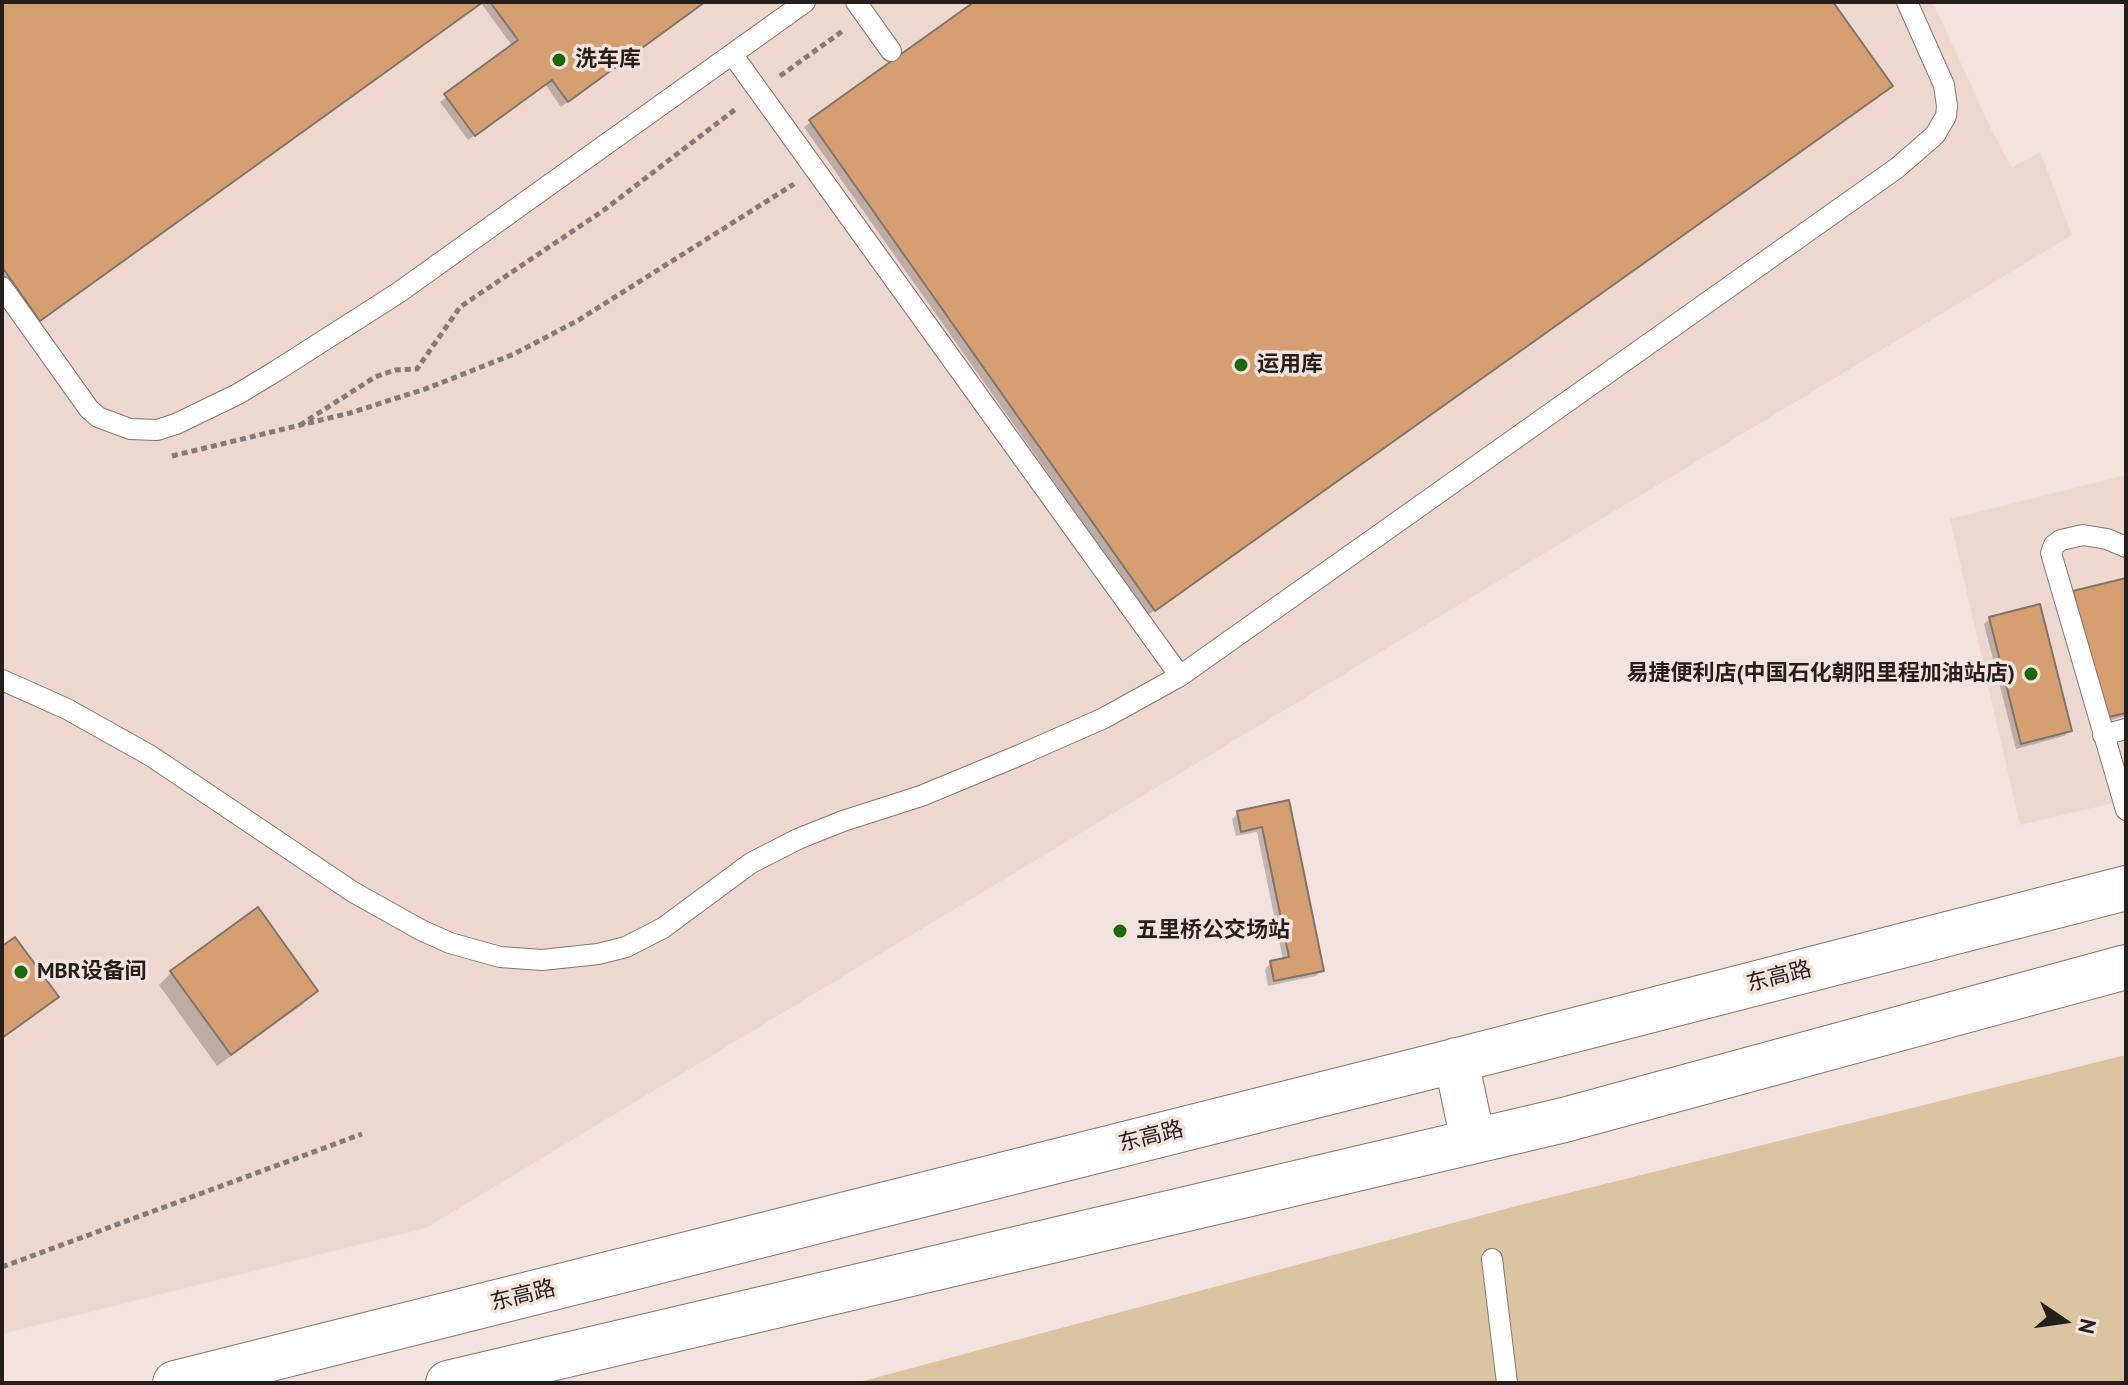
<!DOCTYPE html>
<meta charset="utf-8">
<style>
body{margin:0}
#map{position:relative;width:2128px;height:1385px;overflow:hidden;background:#f3e3de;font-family:"PT Sans",sans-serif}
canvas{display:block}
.frame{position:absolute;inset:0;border:4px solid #241e1c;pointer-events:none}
.north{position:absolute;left:2024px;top:1281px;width:80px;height:80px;-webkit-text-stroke:6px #f3e3de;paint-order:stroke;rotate:103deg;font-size:22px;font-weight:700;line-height:32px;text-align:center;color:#241e1c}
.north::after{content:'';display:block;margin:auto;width:28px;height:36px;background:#241e1c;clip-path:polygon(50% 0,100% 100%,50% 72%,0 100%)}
</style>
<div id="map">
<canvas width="2128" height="1385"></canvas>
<div class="frame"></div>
<div class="north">N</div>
</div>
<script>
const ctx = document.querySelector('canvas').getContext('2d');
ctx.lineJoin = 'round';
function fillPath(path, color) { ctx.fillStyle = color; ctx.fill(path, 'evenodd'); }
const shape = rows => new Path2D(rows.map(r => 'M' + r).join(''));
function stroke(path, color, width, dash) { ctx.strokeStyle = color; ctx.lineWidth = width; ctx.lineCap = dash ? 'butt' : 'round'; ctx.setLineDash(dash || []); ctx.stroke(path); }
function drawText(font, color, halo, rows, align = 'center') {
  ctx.font = font + ' "PT Sans","Noto Sans SC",sans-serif'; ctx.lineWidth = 7; ctx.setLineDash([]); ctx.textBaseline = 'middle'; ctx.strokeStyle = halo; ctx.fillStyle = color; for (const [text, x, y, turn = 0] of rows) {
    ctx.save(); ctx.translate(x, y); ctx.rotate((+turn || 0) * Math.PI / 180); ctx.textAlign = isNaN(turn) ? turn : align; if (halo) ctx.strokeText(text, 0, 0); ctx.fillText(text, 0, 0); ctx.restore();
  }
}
const built = shape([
 [2,2,1933,2,1991,129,2012,168,2040,152,2072,235,426,1228,2,1334],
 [2126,475,2126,800,2020,825,1950,519]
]);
const green = shape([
 [2126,1055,2126,1383,856,1383,1524,1204]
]);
const shadow = shape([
 [2,2,705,2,561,107,545,84,468,140,440,102,513,47,481,3,33,325,2,281],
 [978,2,1831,2,1884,92,1148,615,804,127],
 [2126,580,2126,716,2098,723,2068,599,2074,593],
 [1990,619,2070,730,2064,736,2016,749,1984,624],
 [1288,803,1322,970,1316,976,1268,986,1265,969,1271,963,1283,960,1257,832,1236,836,1232,819,1238,813],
 [172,972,315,991,303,1004,217,1066,159,985]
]);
const building = shape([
 [2,2,483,2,40,321,2,267,2,2],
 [490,2,705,2,568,102,552,80,475,136,444,94,518,40,490,2],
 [974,2,1833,2,1893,86,1155,611,809,120,974,2],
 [2126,578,2126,713,2104,718,2073,591,2126,578],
 [2040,604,2072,731,2021,744,1989,617,2040,604],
 [1289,800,1324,971,1274,981,1270,961,1289,957,1262,827,1241,832,1237,811,1289,800],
 [258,907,318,991,231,1055,170,971,258,907],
 [15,937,59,997,2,1038,2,946,15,937]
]);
const path = shape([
 [780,76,844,30],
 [300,425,375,377,395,370,417,369,460,307,604,210,737,108],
 [172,456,350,413,428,388,514,354,577,321,794,184],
 [2,1267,362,1134]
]);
const lane = shape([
 [856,2,891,51],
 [732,54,1180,676],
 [2,287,89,409,98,417,130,429,157,430,176,424,238,394,276,371,398,293,805,2],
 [2126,547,2107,539,2083,535,2061,540,2054,545,2051,553,2126,810],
 [2,680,67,709,151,756,353,892,421,930,450,943,500,957,542,960,598,954,626,947,663,928,751,863,798,839,843,821,921,796,1020,755,1104,718,1180,676,1897,168,1935,135,1946,116,1947,106,1944,85,1907,2],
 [2103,735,2126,729],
 [1492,1259,1507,1383]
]);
const secondary = shape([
 [1456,1060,1473,1141],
 [175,1383,1462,1059,2126,888],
 [448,1383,1564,1120,2126,967]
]);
const markers = [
 [559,60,8,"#1c6909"],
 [1241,365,8,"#1c6909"],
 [2031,674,8,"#1c6909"],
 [1120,931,8,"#1c6909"],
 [21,972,8,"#1c6909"]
];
const poiNames = [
 ["洗车库",575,60],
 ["运用库",1257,365],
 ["易捷便利店(中国石化朝阳里程加油站店)",2015,674,"right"],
 ["五里桥公交场站",1136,931],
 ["MBR设备间",37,972]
];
const streetNames = [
 ["东高路",1779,977,-14],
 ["东高路",1151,1137,-14],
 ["东高路",523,1296,-14]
];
fillPath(built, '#eed7ce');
fillPath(green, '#dac4a1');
fillPath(shadow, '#0003');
fillPath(building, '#d59f72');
stroke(building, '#80756c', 2);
stroke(lane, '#847671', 22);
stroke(secondary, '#847671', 46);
stroke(path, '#867b78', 5, [6, 4]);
stroke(lane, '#fff', 20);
stroke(secondary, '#fff', 44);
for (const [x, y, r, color] of markers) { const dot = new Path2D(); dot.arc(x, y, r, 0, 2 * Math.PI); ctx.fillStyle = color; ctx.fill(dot); stroke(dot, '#f3e3de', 3); }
drawText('bold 22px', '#241e1c', '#f3e3de', poiNames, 'left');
drawText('22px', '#241e1c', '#f3e3de', streetNames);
</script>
